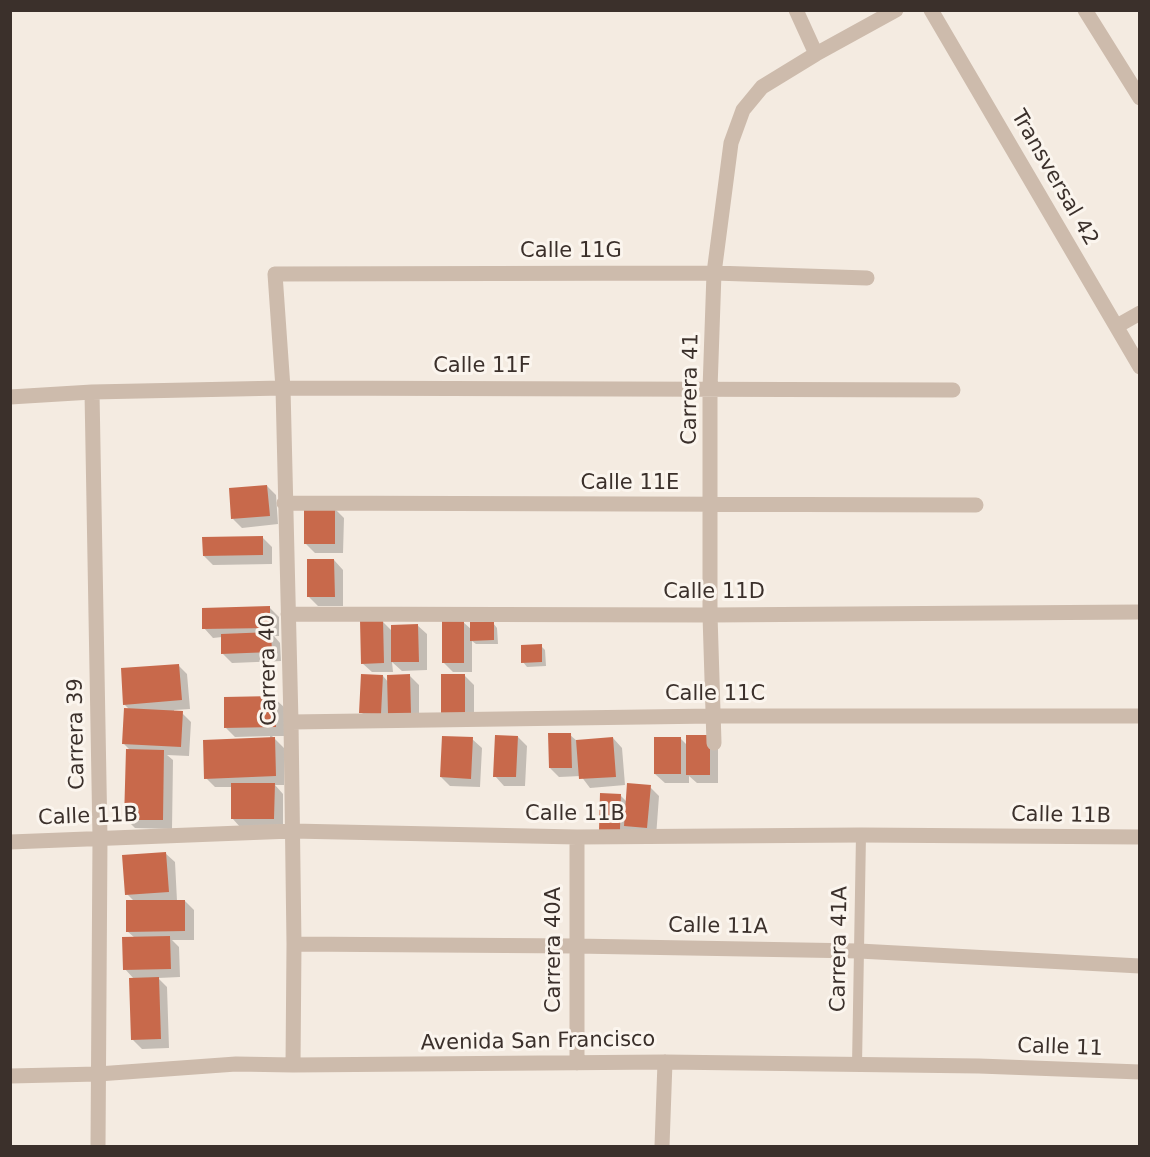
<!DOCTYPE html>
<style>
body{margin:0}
#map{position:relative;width:1150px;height:1157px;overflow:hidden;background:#f4ebe1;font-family:"DejaVu Sans",sans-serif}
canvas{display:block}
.frame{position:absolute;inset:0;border:12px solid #3b302b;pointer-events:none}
</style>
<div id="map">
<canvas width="1150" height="1157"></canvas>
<div class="frame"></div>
</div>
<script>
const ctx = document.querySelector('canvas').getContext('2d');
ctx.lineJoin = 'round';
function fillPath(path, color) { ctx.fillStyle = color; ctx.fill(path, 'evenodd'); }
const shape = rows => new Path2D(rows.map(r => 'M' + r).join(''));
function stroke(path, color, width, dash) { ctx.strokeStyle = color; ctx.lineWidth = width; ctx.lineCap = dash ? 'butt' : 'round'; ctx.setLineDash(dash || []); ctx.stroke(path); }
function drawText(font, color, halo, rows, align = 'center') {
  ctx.font = font + ' "DejaVu Sans",sans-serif'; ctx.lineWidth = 6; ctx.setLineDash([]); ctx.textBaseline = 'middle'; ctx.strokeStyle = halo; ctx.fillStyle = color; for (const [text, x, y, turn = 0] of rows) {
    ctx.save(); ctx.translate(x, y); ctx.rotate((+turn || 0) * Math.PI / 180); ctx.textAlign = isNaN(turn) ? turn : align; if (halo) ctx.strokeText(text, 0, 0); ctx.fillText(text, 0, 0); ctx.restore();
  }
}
const shadow = shape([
 [267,486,276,495,278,524,242,528,233,519],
 [335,509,344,518,343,553,315,553,306,544],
 [263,538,272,547,272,564,213,565,204,556],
 [334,560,343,570,343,606,318,606,309,597],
 [269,607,279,617,279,636,274,636,280,643,281,661,232,663,223,654,222,637,213,638,204,628],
 [382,621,392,631,417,625,427,634,427,670,402,671,392,662,393,672,372,672,362,663],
 [463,622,472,630,493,623,497,628,498,644,476,644,472,641,472,672,453,672,443,662],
 [541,646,545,650,546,666,527,667,523,662],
 [178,665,187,674,190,709,174,710,174,712,182,713,191,722,189,756,167,755,173,760,172,829,135,828,126,819,131,751,124,744,130,710,124,704],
 [383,676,389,683,410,676,419,685,419,722,370,721,361,712],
 [465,676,474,685,474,724,442,715],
 [274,698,284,707,284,736,272,736,284,748,284,785,275,785,283,794,283,828,241,828,232,818,233,787,215,787,206,778,270,739,270,736,235,737,226,728],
 [570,735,577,741,613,738,622,748,625,785,590,788,581,776,559,777,550,768],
 [518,737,527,746,525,786,504,786,495,776],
 [680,738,688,746,718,746,718,783,697,783,689,776,689,783,665,783,655,774],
 [472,739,482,748,480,787,450,786,441,777],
 [650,787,659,796,656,837,610,838,620,795,627,802],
 [165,853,175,862,177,901,185,901,194,910,194,940,172,940,179,947,180,977,158,978,167,987,169,1048,142,1049,133,1040,134,979,125,969,135,938,127,931,134,901,127,894]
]);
const building = shape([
 [267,485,270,516,231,519,229,488],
 [304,507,335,507,335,544,304,544],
 [263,536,263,555,203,556,202,537],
 [307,559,334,559,335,597,307,597],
 [270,606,270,628,202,629,202,608],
 [383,619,384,663,361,664,360,620],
 [442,620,464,621,464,663,442,663],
 [470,622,494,622,494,640,470,641],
 [418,624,419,662,391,662,391,625],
 [271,632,272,652,221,654,221,634],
 [542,644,542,662,521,663,521,645],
 [179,664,182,700,123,705,121,668],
 [361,674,383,675,381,714,359,713],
 [410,674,411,714,388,714,387,675],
 [441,674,465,674,465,716,441,716],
 [275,696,276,727,224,728,224,697],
 [124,708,183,711,181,747,122,744],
 [548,733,571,733,572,768,549,768],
 [495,735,518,736,516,777,493,777],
 [686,735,710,735,710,775,686,775],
 [442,736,473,737,471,779,440,777],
 [275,737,276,776,204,779,203,740],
 [613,737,616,777,579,779,576,740],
 [654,737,681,737,681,774,654,774],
 [126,749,164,750,163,820,124,820],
 [231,783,275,783,274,819,231,819],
 [627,783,651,785,647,828,624,826],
 [600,793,621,794,620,830,599,830],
 [166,852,169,892,125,895,122,855],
 [126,900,185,900,185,931,126,932],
 [170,936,171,969,123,970,122,937],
 [159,977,161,1039,131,1040,129,978]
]);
const lane = shape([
 [857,1065,861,835]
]);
const street = shape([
 [796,10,816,54],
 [931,10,1140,367],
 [1085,10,1140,98],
 [1117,326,1140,313],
 [92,392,100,838,98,1146],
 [10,397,92,392,283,388,953,390],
 [284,503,976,505],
 [288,614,710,615,1140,612],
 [291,722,713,716,1140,716],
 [714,743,710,615,710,389,714,273,731,143,743,110,762,87,816,54,896,10],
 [10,842,292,831,577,837,861,835,1140,837],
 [294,944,575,946,859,951,1140,966],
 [577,1063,577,837],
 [293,1065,294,944,291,722,283,388,275,274,714,273,867,278],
 [10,1076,98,1074,236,1064,293,1065,665,1062,979,1066,1140,1072],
 [662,1146,665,1062]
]);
const streetNames = [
 ["Transversal 42",1054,178,60],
 ["Calle 11G",571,252],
 ["Calle 11F",482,367],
 ["Carrera 41",691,389,-89],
 ["Calle 11E",630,484],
 ["Calle 11D",714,593],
 ["Carrera 40",269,670,-91],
 ["Calle 11C",715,695],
 ["Carrera 39",77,734,-91],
 ["Calle 11B",575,815],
 ["Calle 11B",1061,816,1],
 ["Calle 11B",88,817,-2],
 ["Calle 11A",718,927,1],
 ["Carrera 41A",840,949,-89],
 ["Carrera 40A",555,950,-90],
 ["Avenida San Francisco",538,1042,-1],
 ["Calle 11",1060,1048,2]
];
fillPath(shadow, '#0003');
fillPath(building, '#c8694b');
stroke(lane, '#cdbbac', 10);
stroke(street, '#cdbbac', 15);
drawText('21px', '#3b302b', '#fbf5ee', streetNames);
</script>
